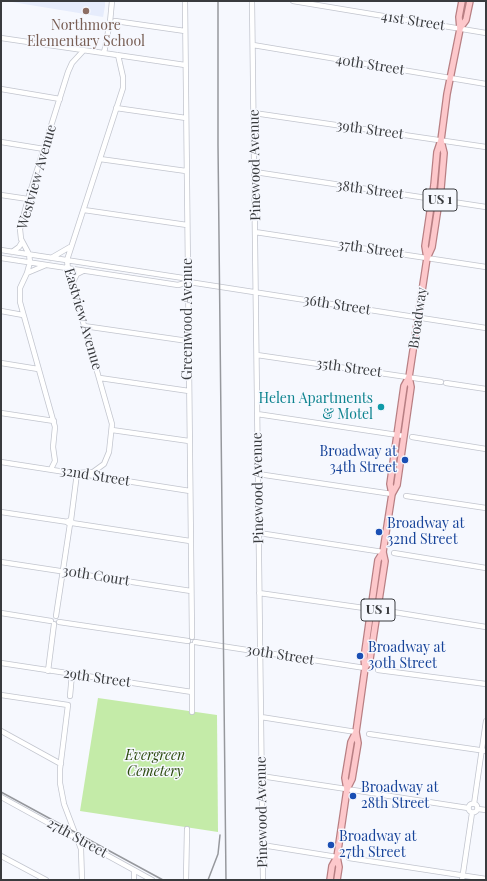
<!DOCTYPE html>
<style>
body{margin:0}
#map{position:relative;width:487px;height:881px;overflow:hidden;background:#f6f8fe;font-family:"Playfair Display",serif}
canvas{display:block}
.frame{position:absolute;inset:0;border:2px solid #393b3e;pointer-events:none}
</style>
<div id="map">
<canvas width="487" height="881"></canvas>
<div class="frame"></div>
</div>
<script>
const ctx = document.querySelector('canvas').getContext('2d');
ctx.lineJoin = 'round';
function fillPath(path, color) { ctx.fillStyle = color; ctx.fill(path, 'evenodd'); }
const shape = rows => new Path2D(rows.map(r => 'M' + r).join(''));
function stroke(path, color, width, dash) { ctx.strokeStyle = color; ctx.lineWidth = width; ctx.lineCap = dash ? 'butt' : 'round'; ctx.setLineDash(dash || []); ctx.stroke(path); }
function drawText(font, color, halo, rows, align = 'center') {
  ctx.font = font + ' "Playfair Display",serif'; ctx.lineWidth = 3; ctx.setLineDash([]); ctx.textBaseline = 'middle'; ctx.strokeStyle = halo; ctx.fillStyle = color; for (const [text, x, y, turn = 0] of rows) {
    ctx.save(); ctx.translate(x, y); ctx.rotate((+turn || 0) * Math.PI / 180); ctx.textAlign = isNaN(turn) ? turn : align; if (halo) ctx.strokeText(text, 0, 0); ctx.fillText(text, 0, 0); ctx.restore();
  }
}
const built = shape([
 [6,1,105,1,105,6,103,17]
]);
const green = shape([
 [98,698,217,715,218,832,80,811]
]);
const minor = shape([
 [185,1,192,637],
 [252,1,263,880],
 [293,1,486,33],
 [115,21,185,31],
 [1,38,185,65],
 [253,45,486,84],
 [104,53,110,22,112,1],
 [1,89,60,99],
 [116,108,186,118],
 [254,113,486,147],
 [1,142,44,149],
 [100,159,186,171],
 [255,172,486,207],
 [1,195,28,199],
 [84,210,187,225],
 [255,232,486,267],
 [1,250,183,278,189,282],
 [12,252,19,247,22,242],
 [1,258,178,285,189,282,486,328],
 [51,258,70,247],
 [27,273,46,265],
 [73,282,77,274,83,271],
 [1,311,23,315],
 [84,326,188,341],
 [257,355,441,382],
 [1,363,38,369],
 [100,378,189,391],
 [446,383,486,389],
 [1,413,54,421],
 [257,414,404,436],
 [112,430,189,441],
 [412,437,486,449],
 [1,462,78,474],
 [51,469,55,461,53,447,55,427,20,302,20,288,27,273,30,262,29,254,21,239,20,229,28,199,68,72,72,63,84,50],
 [77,473,93,472,104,464,109,452,112,424,68,269,67,260,123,88,123,77,118,55],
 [258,474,392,494],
 [88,475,190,491],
 [406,496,486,508],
 [1,512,68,522],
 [71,520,77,473],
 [72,523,71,520,68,521,68,523,70,524,72,523,190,541],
 [259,533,383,552],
 [394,553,486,568],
 [1,562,191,591],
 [259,593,378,610],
 [387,611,486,627],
 [1,613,51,621],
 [56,616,70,524],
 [59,622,188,641],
 [195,642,365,668],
 [192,645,192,712],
 [1,663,192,692],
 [378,670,486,684],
 [48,671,54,624],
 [1,695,68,705,60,769,60,783,64,804,81,849,82,880],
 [70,696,72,674],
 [261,717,356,732],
 [1,731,61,764],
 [369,734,486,751],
 [261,776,379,794],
 [383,795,468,808],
 [1,797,152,880],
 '468.5 808a4.5 4.5 0 1 1 9 0a4.5 4.5 0 1 1-9 0Z',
 [474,804,486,721],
 [478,809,486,810],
 [262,845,337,857],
 [1,856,46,880],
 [349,858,486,879],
 [134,870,134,880],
 [186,880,187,829],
 [462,880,472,813]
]);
const major = shape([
 [460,28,466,20,470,1],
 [427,258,432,247,441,188,444,153,441,141],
 [392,494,390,484,404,386,409,377],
 [365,668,370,659,385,561,383,552,392,494,397,485,411,387,409,377,427,258,425,246,434,185,437,152,441,140,447,94,460,29,459,17,462,1],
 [347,789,345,778,351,742,356,732,365,668,364,658,378,560,383,552],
 [337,857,339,867,337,880],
 [330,880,332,866,337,857,347,789,352,779,358,743,356,732]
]);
const rail = shape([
 [218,1,218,145,226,880],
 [1,792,163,880],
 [208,880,218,854,220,835]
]);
const markers = [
 [86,11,4,"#8d6e63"],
 [381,407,4,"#0f9aa8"],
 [405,460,4,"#1a4fb4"],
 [379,532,4,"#1a4fb4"],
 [360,656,4,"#1a4fb4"],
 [353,796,4,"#1a4fb4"],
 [331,845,4,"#1a4fb4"]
];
const shields = [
 [440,200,34],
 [378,610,34]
];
const shieldNames = [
 ["US 1",440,200],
 ["US 1",378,610]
];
const streetNames = [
 ["41st Street",413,21,9],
 ["40th Street",370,65,9],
 ["39th Street",370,130,8],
 ["Pinewood Avenue",255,165,-91],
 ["Westview Avenue",37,177,-74],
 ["38th Street",370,190,8],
 ["37th Street",371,249,8],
 ["36th Street",337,305,9],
 ["Broadway",418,318,-82],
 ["Eastview Avenue",83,319,74],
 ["Greenwood Avenue",188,319,-90],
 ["35th Street",349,368,8],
 ["32nd Street",95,476,9],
 ["Pinewood Avenue",258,488,-91],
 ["30th Court",96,576,9],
 ["30th Street",280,655,9],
 ["29th Street",97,678,8],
 ["Pinewood Avenue",262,812,-91],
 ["27th Street",77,838,29]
];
const educationNames = [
 ["Northmore",86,26],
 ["Elementary School",86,42]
];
const cultureNames = [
 ["Helen Apartments",373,399],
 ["& Motel",373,415]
];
const transitNames = [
 ["Broadway at",397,452,"right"],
 ["34th Street",397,468,"right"],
 ["Broadway at",387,524],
 ["32nd Street",387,540],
 ["Broadway at",368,648],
 ["30th Street",368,664],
 ["Broadway at",361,788],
 ["28th Street",361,804],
 ["Broadway at",339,837],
 ["27th Street",339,853]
];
const parkNames = [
 ["Evergreen",155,756],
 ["Cemetery",155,772]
];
fillPath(built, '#e6ecfc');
fillPath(green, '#c4eba8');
stroke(minor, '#c2c5ce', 6);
stroke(major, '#b87f83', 8);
stroke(minor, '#fff', 4.5);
stroke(major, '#fdc8cb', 5.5);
stroke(rail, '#96989d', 1.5);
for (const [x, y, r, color] of markers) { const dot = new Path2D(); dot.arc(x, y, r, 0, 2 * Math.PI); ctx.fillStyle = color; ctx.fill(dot); stroke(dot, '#f6f8fe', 1.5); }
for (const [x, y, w] of shields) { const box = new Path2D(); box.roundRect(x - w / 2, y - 11, w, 22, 3); ctx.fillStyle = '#f6f8fe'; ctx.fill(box); stroke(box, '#393b3e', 1); }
drawText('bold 13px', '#393b3e', null, shieldNames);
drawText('14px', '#393b3e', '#f6f8fe', streetNames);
drawText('14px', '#785e54', '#f6f8fe', educationNames);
drawText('14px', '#0d838f', '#f6f8fe', cultureNames, 'right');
drawText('14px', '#164399', '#f6f8fe', transitNames, 'left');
drawText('italic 14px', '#2b4a0d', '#f6f8fe', parkNames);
</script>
